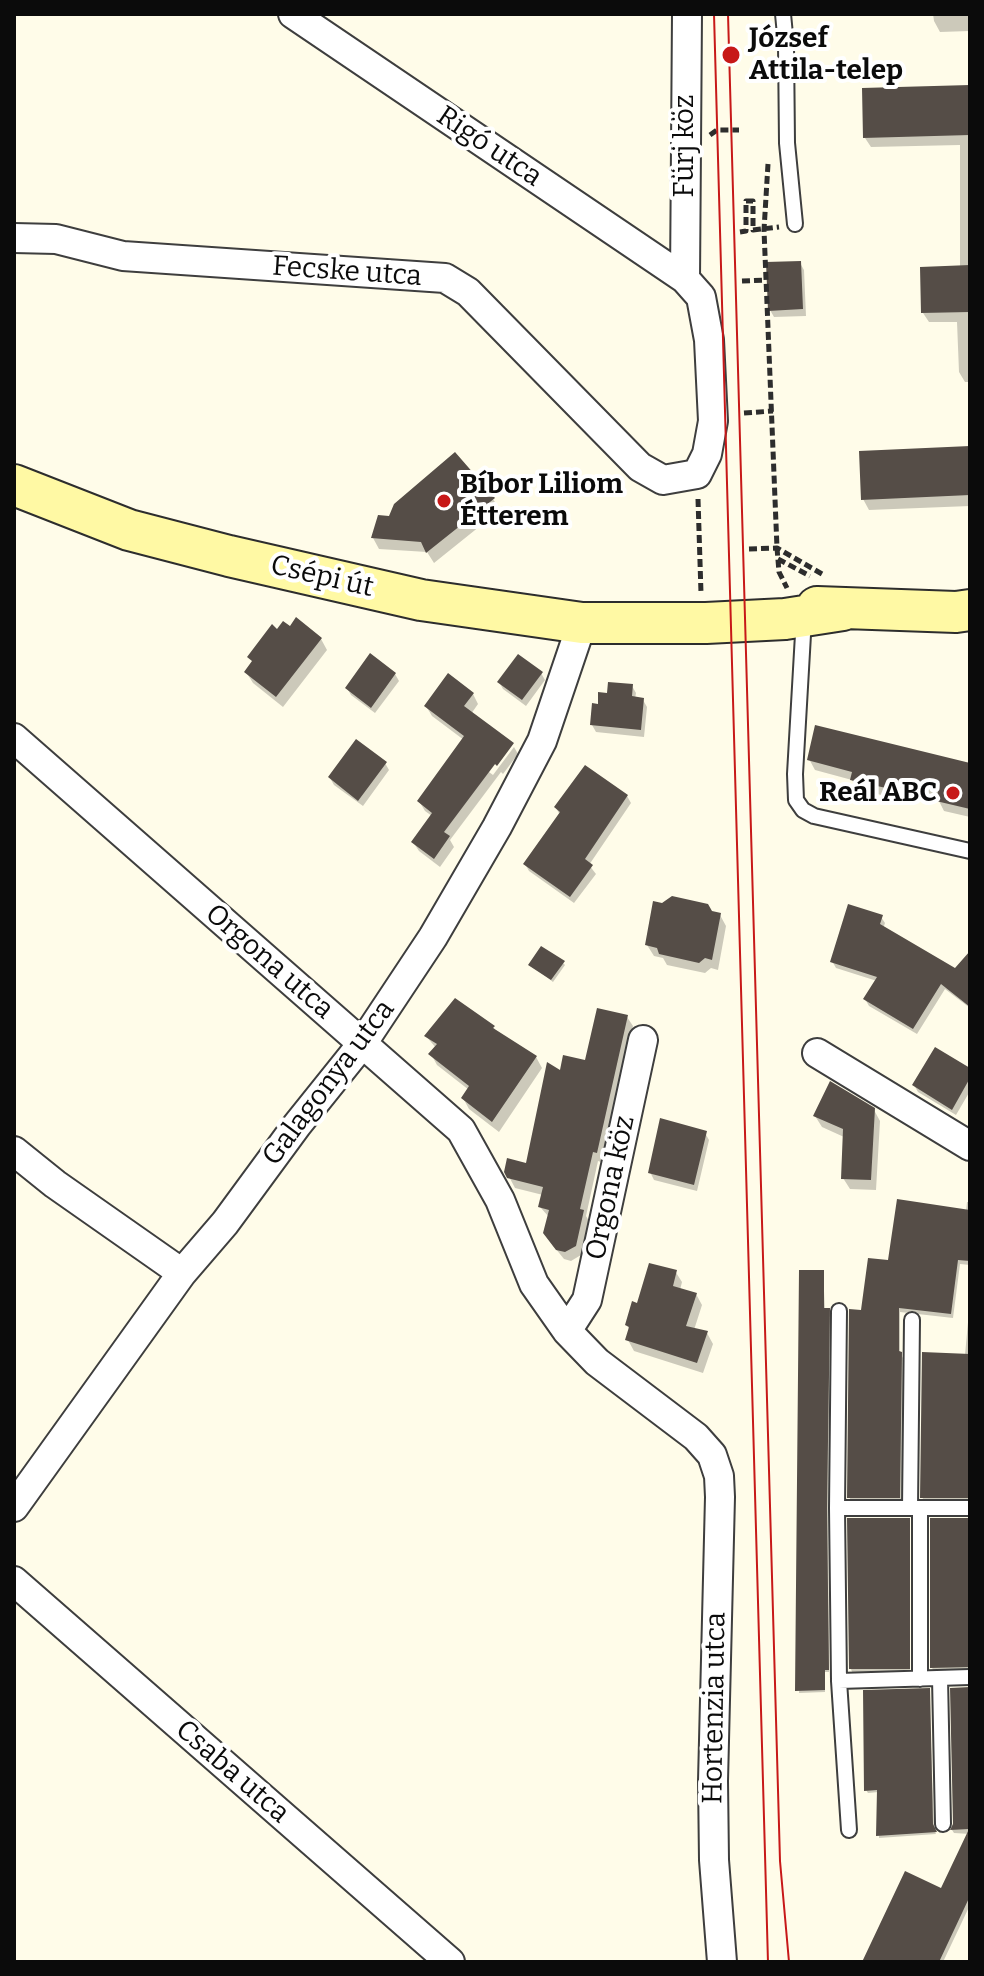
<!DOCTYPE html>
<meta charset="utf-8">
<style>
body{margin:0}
#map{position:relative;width:984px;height:1976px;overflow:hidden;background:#fffce9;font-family:Bitter,serif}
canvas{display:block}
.frame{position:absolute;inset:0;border:16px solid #0b0b0b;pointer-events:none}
</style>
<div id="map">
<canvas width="984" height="1976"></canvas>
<div class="frame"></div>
</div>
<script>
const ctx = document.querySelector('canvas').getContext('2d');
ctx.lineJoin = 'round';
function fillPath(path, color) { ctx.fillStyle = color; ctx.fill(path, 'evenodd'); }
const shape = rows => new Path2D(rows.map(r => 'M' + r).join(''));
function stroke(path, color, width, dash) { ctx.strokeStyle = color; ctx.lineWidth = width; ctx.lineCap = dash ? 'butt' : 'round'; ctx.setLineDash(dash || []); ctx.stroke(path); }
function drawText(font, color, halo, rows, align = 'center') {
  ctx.font = font + ' Bitter,serif'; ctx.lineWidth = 8; ctx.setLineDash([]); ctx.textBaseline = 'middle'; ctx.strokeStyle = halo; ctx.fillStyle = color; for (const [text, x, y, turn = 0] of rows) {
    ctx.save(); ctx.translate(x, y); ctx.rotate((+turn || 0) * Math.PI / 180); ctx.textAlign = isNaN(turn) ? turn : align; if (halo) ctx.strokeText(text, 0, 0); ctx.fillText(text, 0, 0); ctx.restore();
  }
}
const shadow = shape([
 [933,14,970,14,970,31,940,32,934,21],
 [970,87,970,382,965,382,959,372,957,322,929,322,923,313,960,267,960,145,871,147,865,138],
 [800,263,804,270,806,316,774,317,770,310],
 [970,448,970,506,869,510,863,499],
 [493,499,500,510,434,563,427,552,379,549,373,538,391,518],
 [278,631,321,639,327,650,283,707,253,683,246,672],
 [541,673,545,680,526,706,503,689,499,682],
 [395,674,399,681,375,713,351,695,347,688],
 [632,686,636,693,635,699,643,700,647,707,644,737,596,732,592,725,599,706,608,695],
 [473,694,478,704,471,714,513,745,510,745,489,772,493,775,514,747,518,754,503,774,501,772,450,840,454,847,440,867,419,851,413,842,432,816,425,811,419,801,464,740,432,716,426,706],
 [809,759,970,765,970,817,944,811,938,799,894,787,891,797,858,790,852,780,815,770],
 [385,763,389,770,363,806,334,785,330,778],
 [627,796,631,803,589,865,596,874,574,903,529,871,525,864,560,815,556,808],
 [720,915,726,926,718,970,711,968,705,973,667,965,663,958,654,956,647,945],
 [881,917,885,923,883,929,955,970,970,958,970,1008,945,989,917,1034,869,1006,865,999,877,981,836,968,832,961],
 [563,963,565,965,553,982,531,965],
 [455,1001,494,1028,496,1032,536,1057,542,1068,499,1132,469,1109,463,1098,469,1090,437,1065,431,1054,436,1048,426,1036],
 [627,1017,633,1026,601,1162,598,1161,586,1216,589,1221,581,1255,571,1261,564,1259,551,1243,549,1217,540,1207,543,1195,515,1188,506,1171,527,1166,561,1073,587,1063],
 [970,1070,970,1091,956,1115,918,1092,914,1085],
 [874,1110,880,1121,876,1190,850,1189,843,1178,844,1137,822,1127,815,1116],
 [705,1133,709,1140,697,1191,654,1180,650,1172],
 [967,1202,970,1202,970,1265,960,1264,953,1318,900,1312,900,1353,903,1358,902,1502,852,1502,849,1497,863,1312,890,1262,966,1211],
 [675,1271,682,1282,680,1290,696,1294,702,1305,694,1330,707,1333,713,1344,703,1373,634,1351,628,1340,630,1331,627,1325,638,1306],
 [823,1272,825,1310,830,1313,828,1512,829,1672,825,1672,825,1692,799,1693],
 [969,1311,970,1501,924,1501,922,1497,965,1355],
 [909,1520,910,1671,852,1672,851,1669],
 [970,1520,970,1670,934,1671,932,1668],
 [970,1688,970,1834,954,1833,952,1830],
 [929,1690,934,1829,936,1834,879,1838,879,1792,868,1793,866,1790],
 [970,1859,970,1905,943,1962,863,1962,942,1890]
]);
const building = shape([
 [970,85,970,135,863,138,862,88],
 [801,261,803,309,768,311,766,262],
 [970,265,970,312,921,313,920,267],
 [970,446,970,495,861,500,859,451],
 [455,452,495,498,426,553,421,542,371,538,378,515,389,516,394,504],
 [296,617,322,638,276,697,244,672,252,661,247,657,272,624,277,629,283,621,290,626],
 [370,653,396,673,371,708,345,688],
 [518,654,543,672,522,700,497,682],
 [448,673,474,693,464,706,514,743,497,766,495,764,444,832,450,836,434,859,411,842,432,813,417,801,464,736,424,706],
 [608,682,633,684,632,696,644,698,641,730,590,725,592,703,598,704,598,692,607,693],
 [815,725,970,763,970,809,936,801,938,791,889,778,886,788,850,780,852,772,807,760],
 [356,739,387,762,358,801,328,777],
 [585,765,628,795,585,859,593,865,570,897,523,864,560,812,554,807],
 [672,896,708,904,712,911,721,913,712,960,705,958,699,963,659,954,657,948,645,945,653,901,662,903],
 [848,904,883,915,880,924,955,968,970,951,970,1007,941,984,913,1029,863,999,877,977,830,962],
 [541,946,565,961,551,980,528,965],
 [455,998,495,1026,493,1028,537,1056,492,1122,461,1098,469,1086,428,1054,437,1044,424,1036],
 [597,1008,628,1015,597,1153,593,1152,580,1209,584,1210,576,1246,565,1252,556,1250,543,1233,549,1210,538,1207,543,1187,507,1178,504,1172,507,1158,526,1163,547,1062,560,1070,563,1055,585,1060],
 [935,1047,970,1068,970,1078,952,1110,912,1085],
 [830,1081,875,1108,871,1180,841,1179,843,1129,813,1116],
 [660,1118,707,1131,694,1185,648,1173],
 [897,1199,970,1210,970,1261,958,1260,951,1314,899,1308,899,1351,902,1352,900,1498,847,1498,849,1309,861,1310,868,1258,888,1260],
 [649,1263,677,1270,673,1286,697,1293,686,1326,708,1331,697,1363,625,1340,629,1327,625,1325,632,1301,637,1303],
 [799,1270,824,1270,824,1308,830,1308,827,1508,829,1670,825,1670,825,1690,795,1691],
 [922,1352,970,1354,970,1498,920,1498],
 [847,1518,910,1518,910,1669,849,1669],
 [930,1518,970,1518,970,1667,930,1668],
 [970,1687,970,1896,939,1962,862,1962,905,1871,941,1888,969,1829,950,1830,953,1824,950,1688],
 [930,1688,933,1824,937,1832,876,1836,877,1790,864,1791,863,1690]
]);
const path = shape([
 [710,135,717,130,739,130],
 [768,164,764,230,777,548,779,572,787,588],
 [740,232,746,231,746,201,753,201,753,230,779,227],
 [742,281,766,280],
 [744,413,773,411],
 [698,499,701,593],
 [749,549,777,548,822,574],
 [778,559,810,576]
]);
const lane = shape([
 [783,14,786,45,787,143,795,224],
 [804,617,795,774,796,800,803,810,814,816,970,851],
 [839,1311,837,1508,970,1508],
 [837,1508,839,1681,849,1830],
 [910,1508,912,1320],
 [920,1508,920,1679],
 [940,1678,943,1824],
 [839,1681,970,1677]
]);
const street = shape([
 [14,238,56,239,123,256,445,278,468,292,640,467,663,480,697,474,707,454,713,421,709,340,701,297,685,279,293,14],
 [685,279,687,14],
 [14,738,461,1130,500,1200,534,1284,567,1331,597,1362,696,1437,712,1455,719,1476,720,1497,713,1781,714,1860,722,1962],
 [817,1053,970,1146],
 [14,1151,55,1184,182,1273],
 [567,1331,587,1300,643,1040],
 [14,1507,182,1273,225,1223,297,1125,362,1044,433,937,497,827,542,741,582,623],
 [14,1581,450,1962]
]);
const secondary = shape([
 [14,485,129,530,229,556,421,600,582,623,706,623,785,619,843,610],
 [817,607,956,612,970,610]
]);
const tram = shape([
 [714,14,768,1962],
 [728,14,780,1861,789,1962]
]);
const markers = [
 [731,55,10,"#c71818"],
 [444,501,8,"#c71818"],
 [953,793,8,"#c71818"]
];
const poiNames = [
 ["József",749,39],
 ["Attila-telep",749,71],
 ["Bíbor Liliom",460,485],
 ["Étterem",460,517],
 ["Reál ABC",937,793,"right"]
];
const streetNames = [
 ["Fürj köz",685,146,-90],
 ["Rigó utca",489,147,34],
 ["Fecske utca",347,272,4],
 ["Csépi út",322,577,13],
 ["Orgona utca",269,962,41],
 ["Galagonya utca",329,1083,-53],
 ["Orgona köz",611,1188,-78],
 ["Hortenzia utca",715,1708,-89],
 ["Csaba utca",232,1772,41]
];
fillPath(shadow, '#0003');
fillPath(building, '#554d47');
stroke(lane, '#3e3e3e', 18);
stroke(street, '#3e3e3e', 32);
stroke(secondary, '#2d2d2d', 44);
stroke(path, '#2d2d2d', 5, [8, 4]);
stroke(lane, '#fff', 14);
stroke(street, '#fff', 28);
stroke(secondary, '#fff9a4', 40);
stroke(tram, '#c71818', 2);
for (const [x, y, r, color] of markers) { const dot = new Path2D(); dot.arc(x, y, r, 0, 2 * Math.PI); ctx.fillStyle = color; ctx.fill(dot); stroke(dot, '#fff', 3); }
drawText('bold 28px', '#0b0b0b', '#fff', poiNames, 'left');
drawText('28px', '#0b0b0b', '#fff', streetNames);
</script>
